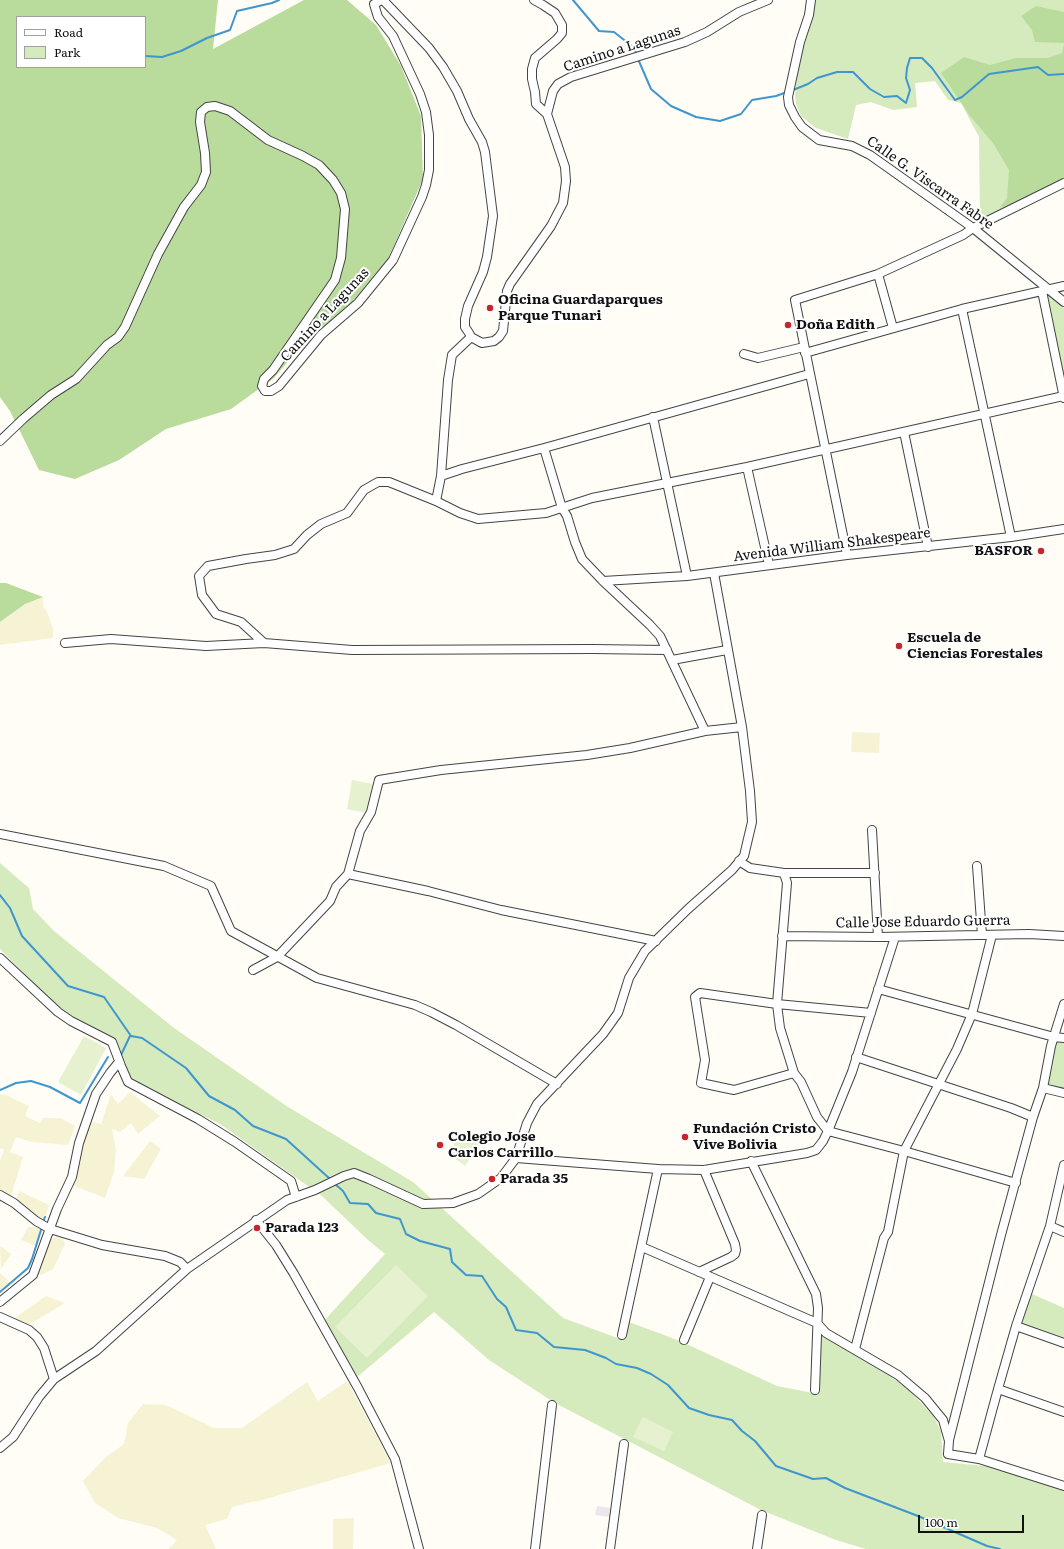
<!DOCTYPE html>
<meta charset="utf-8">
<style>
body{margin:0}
#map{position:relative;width:1064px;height:1549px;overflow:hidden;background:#fffdf5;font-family:Literata,serif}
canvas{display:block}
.legend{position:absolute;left:16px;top:16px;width:130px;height:52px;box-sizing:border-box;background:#fff;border:1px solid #a0a0a0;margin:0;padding:5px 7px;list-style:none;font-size:12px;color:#111}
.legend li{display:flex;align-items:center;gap:8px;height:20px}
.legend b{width:20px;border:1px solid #a0a0a0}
.scale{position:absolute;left:918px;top:1515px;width:106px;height:18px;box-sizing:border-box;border:2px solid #111;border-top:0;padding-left:5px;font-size:12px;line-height:14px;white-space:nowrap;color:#111;-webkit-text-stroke:3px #fff;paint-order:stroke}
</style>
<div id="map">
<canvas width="1064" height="1549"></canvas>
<ul class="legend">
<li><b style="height:5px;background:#fff"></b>Road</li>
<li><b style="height:11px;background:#d5ebbd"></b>Park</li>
</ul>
<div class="scale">100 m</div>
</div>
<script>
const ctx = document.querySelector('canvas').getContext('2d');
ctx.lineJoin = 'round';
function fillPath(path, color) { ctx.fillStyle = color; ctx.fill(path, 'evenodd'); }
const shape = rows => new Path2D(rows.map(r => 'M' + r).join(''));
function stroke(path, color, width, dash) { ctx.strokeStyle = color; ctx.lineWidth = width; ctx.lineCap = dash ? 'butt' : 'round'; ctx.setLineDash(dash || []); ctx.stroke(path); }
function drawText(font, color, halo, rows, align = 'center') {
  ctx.font = font + ' Literata,serif'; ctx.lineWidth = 4; ctx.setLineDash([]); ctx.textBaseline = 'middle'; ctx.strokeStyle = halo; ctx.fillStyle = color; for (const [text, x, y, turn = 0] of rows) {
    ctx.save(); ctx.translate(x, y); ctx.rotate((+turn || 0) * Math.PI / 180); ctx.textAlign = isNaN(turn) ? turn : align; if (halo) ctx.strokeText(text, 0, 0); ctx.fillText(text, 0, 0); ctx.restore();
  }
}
const industrial = shape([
 [597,1506,612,1508,611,1517,595,1515]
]);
const farmland = shape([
 [43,597,43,606,48,614,53,629,53,638,0,645,0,622,25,604],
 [852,732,880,733,879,753,851,752],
 [130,1092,160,1116,138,1134,131,1123,120,1132,112,1129,116,1150,114,1172,105,1198,72,1185,81,1161,73,1158,77,1137,85,1120,101,1124,111,1094,118,1104],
 [0,1094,6,1095,29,1106,25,1116,40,1123,43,1118,60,1118,75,1126,68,1145,32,1142,16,1137,10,1152,23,1157,10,1199,0,1191,0,1161,4,1149,0,1148],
 [150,1141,161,1149,144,1179,123,1176],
 [19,1191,49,1205,45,1217,40,1219,16,1201],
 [28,1227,35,1227,41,1230,36,1246,21,1240],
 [54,1237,63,1238,65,1244,53,1269,41,1275,37,1273,50,1240],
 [1,1246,11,1254,1,1269,0,1249],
 [0,1273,11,1283,0,1292],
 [46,1296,65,1303,27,1326,12,1320],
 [347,1381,391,1463,255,1502,255,1501,232,1507,227,1519,205,1525,216,1549,168,1549,177,1540,157,1528,118,1518,95,1503,83,1481,106,1457,124,1444,128,1423,143,1404,166,1405,214,1428,242,1428,307,1382,318,1401],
 [354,1518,353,1549,333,1549,333,1519]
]);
const green = shape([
 [816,0,1064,0,1064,177,980,221,979,137,961,103,948,100,935,81,915,83,917,107,893,110,871,102,856,105,848,139,816,128,801,116,796,104,795,95,800,47,815,6],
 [1047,294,1064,308,1064,378],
 [0,863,29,888,33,909,54,931,174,1028,288,1107,413,1182,563,1318,623,1340,629,1322,680,1341,777,1386,818,1394,820,1332,876,1365,910,1391,934,1417,941,1431,943,1462,985,1466,1064,1490,1064,1549,866,1549,836,1540,761,1510,555,1403,489,1360,434,1312,356,1378,323,1322,385,1254,368,1240,322,1196,220,1124,132,1081,116,1041,61,1011,0,949],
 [1057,1040,1064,1041,1064,1091,1046,1087],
 [1032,1294,1064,1308,1064,1339,1021,1324]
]);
const forest = shape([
 [0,0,218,0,213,49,304,0,347,0,376,25,401,66,421,116,423,179,389,257,347,308,303,344,274,378,231,409,166,429,119,460,75,479,39,470,10,411,0,397],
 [17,17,145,17,145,67,17,67],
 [1036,6,1064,12,1064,43,1035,42,1032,30,1021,16],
 [1064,44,1064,178,1009,206,1000,207,1007,198,1009,170,993,143,970,116,941,73,964,57,990,65,1016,58,1048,58,1062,53],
 [0,583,6,583,43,597,25,604,0,622]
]);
const pitch = shape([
 [352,780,373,784,367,813,347,809],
 [84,1036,106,1048,81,1095,58,1082],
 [462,1133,479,1145,465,1166,448,1153],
 [396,1265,428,1296,367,1358,335,1327],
 [643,1417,673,1432,664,1451,633,1437]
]);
const stream = shape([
 [573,0,599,31,614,32,633,47,637,55],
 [145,56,162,57,181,51,207,38,230,30,237,11,272,3,279,0],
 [638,59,651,89,671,106,696,117,720,121,741,114,752,100,776,96,787,92],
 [793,90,808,84,817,78,837,72,853,72,870,89,884,97,897,96,906,103,910,90,906,78,907,68,910,58,922,58,932,68,955,100,962,97,989,74,1038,67,1048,75,1064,74],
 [0,895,10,908,22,936,68,986,104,997,131,1036,142,1038,186,1068,209,1096,235,1110,253,1126,286,1139,330,1179],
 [121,1055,130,1036],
 [0,1090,16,1083,31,1081,50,1087,80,1103,108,1057],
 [335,1184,343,1191,350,1203,368,1204,376,1213,400,1219,406,1234,420,1241,450,1249,452,1262,466,1275,482,1276,497,1299,506,1307,516,1330,537,1333,554,1347,585,1350,606,1358,616,1364,637,1368,651,1374,668,1385,689,1408,709,1415,732,1420,742,1431,755,1441,776,1466,813,1479,826,1478,845,1488,918,1516,987,1546,1000,1549],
 [43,1222,45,1217],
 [0,1292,28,1268,32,1259,41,1230]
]);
const minor = shape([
 [383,0,429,48,443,67,457,91,469,119,482,142,485,152,493,216,487,257,483,272,468,306,465,319,465,327,469,333,471,337,482,343,494,341,499,337,503,331,507,291,510,284,551,226,563,203,566,181,565,167,547,114,553,91,558,84,571,77,685,42,707,32,739,12,768,0],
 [534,0,543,5,555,13,562,25,562,33,557,39,535,58,532,69,532,79,535,92,536,104,547,114],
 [811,0,809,15,800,42,788,97,789,105,795,117,802,127,819,140,852,146,870,155,973,228,1064,302],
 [878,274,893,328],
 [1042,291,1064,398],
 [962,309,1011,537],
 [805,353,962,309,1064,286],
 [744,354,758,358,804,347],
 [653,417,687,576],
 [904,432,928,547],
 [0,441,23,419,51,395,76,379,107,345,118,337,125,327,158,254,184,207,201,185,206,172,205,153,200,122,201,112,207,107,215,106,230,111,268,140,303,156,319,165,333,180,341,193,345,209,341,258,335,280,273,370,264,379,262,386,265,391,271,391,279,386,321,335,358,303,393,260,422,197,426,185,429,170,429,135,426,112,420,94,393,36,378,17,374,4,382,0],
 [544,448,562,508,567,516,575,542,582,559,603,581,650,625,660,636,705,731],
 [747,467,769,565],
 [441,476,462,469,544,448,809,374],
 [436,501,441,476,448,380,452,355,471,337],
 [847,555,795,300,878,274,963,235,973,228,1064,183],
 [603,581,687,576,847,555,1011,537,1064,529],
 [65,643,111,639,206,646,264,643,352,650,592,649,667,650],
 [264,643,241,622,216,614,202,595,199,576,208,566,246,559,275,555,294,549,307,535,321,524,347,513,364,490,378,482,389,482,436,501,460,513,478,519,546,513,592,498,747,467,1064,396],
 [672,660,727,650],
 [872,830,878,937],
 [0,834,164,866,211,886,231,931,317,978,415,1005,431,1012,456,1025,557,1084],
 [739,861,750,868,784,873,875,873],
 [977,866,982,935],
 [784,873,787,883,777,1004,780,1028,794,1073,801,1082,817,1117,828,1131,904,1151,1016,1183],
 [348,874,428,891,501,910,656,941],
 [782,936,878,937,1029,934,1064,936],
 [0,958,58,1012,71,1021,112,1042,121,1066,128,1082,198,1119,235,1142,291,1181,296,1197],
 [253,970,277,957,330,901,336,887,348,874,360,831,371,812,379,780,441,770,587,755,630,748,705,731,742,727],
 [878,989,1054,1037,1064,1038],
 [856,1057,1011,1108,1033,1117],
 [794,1073,734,1090,701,1083,705,1060,695,997,700,993,777,1004,871,1013],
 [1043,1088,1064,1093],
 [516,1158,658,1169,704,1170,807,1153,816,1150,823,1141,828,1131,852,1072,895,937],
 [751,1161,816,1294,818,1308,815,1390],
 [1064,1165,1050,1226,1016,1326,998,1389,1064,1412],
 [0,1195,14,1203,36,1221,50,1229,102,1245,165,1256,180,1262,187,1269],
 [256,1220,276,1245,294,1274,358,1388,395,1459,419,1549],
 [1050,1226,1064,1232],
 [642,1247,817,1323,826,1333,898,1375,925,1398,943,1420,949,1441,948,1454,979,1459,1064,1486],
 [699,1272,731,1257,735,1254,736,1250,735,1244,704,1170],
 [0,1302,33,1275,57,1209,72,1177,79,1143,96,1094,110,1073,119,1062],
 [0,1317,29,1330,37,1337,44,1348,54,1379],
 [1016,1326,1064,1343],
 [622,1335,658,1169],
 [684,1340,710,1277],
 [855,1349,884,1238,888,1232,904,1151,957,1049,972,1014,992,935],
 [949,1440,1001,1235,1033,1117,1043,1088,1051,1046,1064,1004],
 [0,1448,13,1437,39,1397,54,1379,96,1351,187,1269,287,1200,315,1190,344,1176,354,1173,369,1179,423,1204,453,1203,478,1194,501,1178,516,1158,527,1123,537,1104,603,1034,618,1013,629,978,645,951,688,909,732,870,744,856,752,822,750,791,742,727,714,573],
 [979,1459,998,1389],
 [535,1549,552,1405],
 [610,1549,624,1444],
 [757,1549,762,1515]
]);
const markers = [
 [490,308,4,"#c4262e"],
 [788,325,4,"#c4262e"],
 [1041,551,4,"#c4262e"],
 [899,646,4,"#c4262e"],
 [685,1137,4,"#c4262e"],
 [440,1145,4,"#c4262e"],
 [492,1179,4,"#c4262e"],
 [257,1228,4,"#c4262e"]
];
const streetNames = [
 ["Camino a Lagunas",622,49,-18],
 ["Calle G. Viscarra Fabre",930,183,35],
 ["Camino a Lagunas",325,315,-47],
 ["Avenida William Shakespeare",832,545,-7],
 ["Calle Jose Eduardo Guerra",923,922,-1]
];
const poiNames = [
 ["Oficina Guardaparques",498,300],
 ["Parque Tunari",498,316],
 ["Doña Edith",796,325],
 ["BASFOR",1033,551,"right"],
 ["Escuela de",907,638],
 ["Ciencias Forestales",907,654],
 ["Fundación Cristo",693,1129],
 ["Vive Bolivia",693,1145],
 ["Colegio Jose",448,1137],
 ["Carlos Carrillo",448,1153],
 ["Parada 35",500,1179],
 ["Parada 123",265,1228]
];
fillPath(industrial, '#eee6ef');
fillPath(farmland, '#f6f3d4');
fillPath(green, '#d5ebbd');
fillPath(forest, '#b9dc9c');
fillPath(pitch, '#e6f2cf');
stroke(stream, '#3f96cf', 2);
stroke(minor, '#444', 10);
stroke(minor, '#fff', 8);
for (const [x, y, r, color] of markers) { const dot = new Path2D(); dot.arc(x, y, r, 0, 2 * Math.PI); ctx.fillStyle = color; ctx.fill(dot); stroke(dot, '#fff', 1.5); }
drawText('14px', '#111', '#fff', streetNames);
drawText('bold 14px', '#111', '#fff', poiNames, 'left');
</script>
